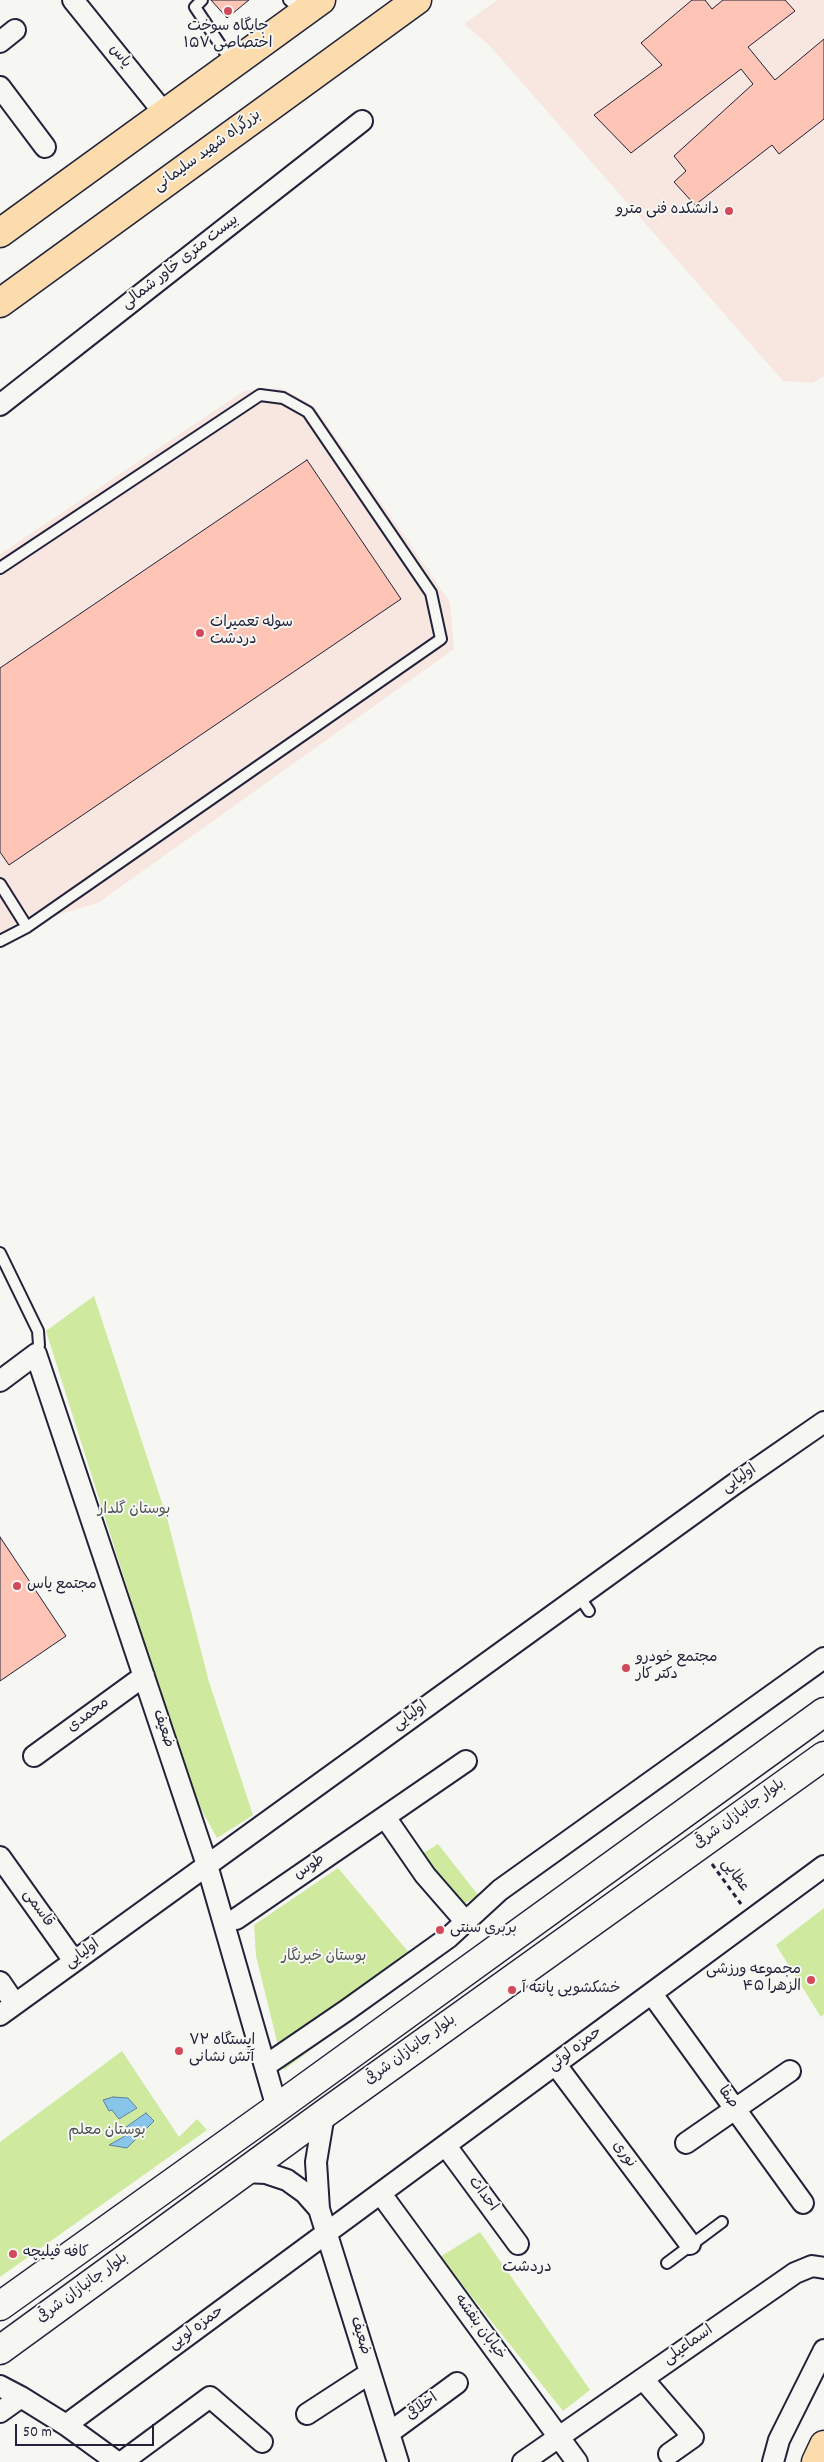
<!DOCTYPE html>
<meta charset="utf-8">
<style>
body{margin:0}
#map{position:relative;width:824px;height:2462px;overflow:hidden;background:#f6f6f2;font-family:Dekko,sans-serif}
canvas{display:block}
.scale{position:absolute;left:15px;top:2424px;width:139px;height:22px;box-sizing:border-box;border:2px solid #22223b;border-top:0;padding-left:6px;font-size:15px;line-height:18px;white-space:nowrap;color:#22223b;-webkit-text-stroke:4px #f6f6f2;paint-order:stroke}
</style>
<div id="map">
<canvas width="824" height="2462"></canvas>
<div class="scale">50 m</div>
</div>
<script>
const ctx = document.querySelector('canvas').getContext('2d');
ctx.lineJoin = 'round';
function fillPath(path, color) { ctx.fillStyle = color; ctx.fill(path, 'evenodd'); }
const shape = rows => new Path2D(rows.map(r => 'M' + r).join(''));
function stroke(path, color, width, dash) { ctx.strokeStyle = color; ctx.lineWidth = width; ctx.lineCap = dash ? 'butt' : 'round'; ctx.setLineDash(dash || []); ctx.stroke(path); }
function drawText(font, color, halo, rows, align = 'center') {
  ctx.font = font + ' Dekko,"Playpen Sans Arabic",sans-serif'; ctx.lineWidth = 4; ctx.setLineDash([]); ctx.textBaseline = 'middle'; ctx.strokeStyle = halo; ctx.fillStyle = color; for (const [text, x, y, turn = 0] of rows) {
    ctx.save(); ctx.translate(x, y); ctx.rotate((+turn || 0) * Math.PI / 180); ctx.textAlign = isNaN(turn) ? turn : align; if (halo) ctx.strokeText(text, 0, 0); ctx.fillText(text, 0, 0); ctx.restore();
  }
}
const built = shape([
 [497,0,824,0,824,376,813,383,783,381,490,46,464,24],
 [281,388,314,406,450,602,454,649,98,903,0,932,0,554,244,391]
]);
const green = shape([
 [94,1296,167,1518,209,1682,253,1815,217,1838,192,1793,46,1331],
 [438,1844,478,1895,460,1907,419,1856],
 [338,1868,421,1967,284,2070,256,1956,254,1925],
 [824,1908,824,2014,821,2017,776,1945],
 [122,2051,179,2137,197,2119,207,2130,0,2277,0,2142],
 [480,2232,590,2390,563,2411,440,2257]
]);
const water = shape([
 [113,2097,128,2098,137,2108,119,2119,112,2110,109,2111,103,2100,113,2097],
 [146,2113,154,2121,127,2148,109,2145,125,2136,126,2127,146,2113]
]);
const building = shape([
 [211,0,249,0,227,18,211,0],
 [692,0,705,0,712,9,723,0,785,0,795,11,748,47,775,80,824,39,824,119,779,154,772,145,695,205,674,182,686,171,674,156,753,84,741,69,631,153,594,115,662,65,641,43,692,0],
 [307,460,401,599,9,865,0,852,0,668,307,460],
 [0,1537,66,1636,0,1681,0,1537]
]);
const path = shape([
 [712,1864,741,1904]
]);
const lane = shape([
 [202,0,195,7,233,64],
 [289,0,303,12],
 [0,568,260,395,283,398,308,412,431,593,441,639,27,927,0,941],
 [0,884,27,927],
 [0,1253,38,1331,39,1345,36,1354],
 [579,1596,589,1611],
 [667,2263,722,2222]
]);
const street = shape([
 [73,0,165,114],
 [0,42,15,30],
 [0,87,45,147],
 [0,405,362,121],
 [0,1381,36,1354,207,1865,277,2108],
 [34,1756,144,1676],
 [385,1817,425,1875,465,1921],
 [0,1857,74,1961],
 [236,1919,466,1761],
 [0,1982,15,2004],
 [652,1994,803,2203],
 [0,2015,733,1485,824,1422],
 [556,2065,690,2244],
 [265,2066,347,2010,449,1937,500,1890,824,1658],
 [324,2114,316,2162,319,2209,398,2462],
 [686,2143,790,2071],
 [446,2146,518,2244],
 [244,2172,266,2173,287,2180,305,2193,319,2209],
 [381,2194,577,2462],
 [643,2379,693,2437,669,2454],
 [0,2386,21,2397,0,2412],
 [21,2397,66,2425,117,2462],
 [307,2414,370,2373],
 [66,2425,824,1866],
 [389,2433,457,2383],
 [122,2462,210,2397,262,2442],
 [523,2462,795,2273,812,2266,824,2268],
 [773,2462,779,2440,824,2350]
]);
const secondary = shape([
 [0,2306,277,2108,824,1712],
 [0,2350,324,2114,824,1756]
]);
const highway = shape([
 [0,233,321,0],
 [0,303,417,0],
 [816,2462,824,2445]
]);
const markers = [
 [228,11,5,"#d1495b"],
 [729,211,5,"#d1495b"],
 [200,633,5,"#d1495b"],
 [17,1586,5,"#d1495b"],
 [626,1668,5,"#d1495b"],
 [440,1930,5,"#d1495b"],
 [811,1980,5,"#d1495b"],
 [512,1990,5,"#d1495b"],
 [179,2051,5,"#d1495b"],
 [13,2254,5,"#d1495b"]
];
const poiNames = [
 ["جایگاه سوخت",228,28,"center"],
 ["اختصاصی ۱۵۷",228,45,"center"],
 ["دانشکده فنی مترو",719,211,"right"],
 ["سوله تعمیرات",210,624],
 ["دردشت",210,641],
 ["مجتمع یاس",27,1586],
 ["مجتمع خودرو",636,1659],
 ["دکتر کار",636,1676],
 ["بربری سنتی",450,1930],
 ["مجموعه ورزشی",801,1971,"right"],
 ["الزهرا ۴۵",801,1988,"right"],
 ["خشکشویی پانته آ",522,1990],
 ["ایستگاه ۷۲",189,2042],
 ["آتش نشانی",189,2059],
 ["کافه فیلیچه",23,2254]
];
const streetNames = [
 ["یاس",119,57,51],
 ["بزرگراه شهید سلیمانی",208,152,-36],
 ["بیست متری خاور شمالی",181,263,-38],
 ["اولیایی",740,1480,-35],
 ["محمدی",89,1716,-36],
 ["اولیایی",411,1717,-36],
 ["ضعیف",162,1729,71],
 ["بلوار جانبازان شرقی",740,1815,-36],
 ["طوس",310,1868,-34],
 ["عطایی",734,1876,54],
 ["قاسمی",37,1909,55],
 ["اولیایی",83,1955,-36],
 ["حمزه لوئی",576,2050,-37],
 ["بلوار جانبازان شرقی",411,2051,-36],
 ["صفا",727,2098,54],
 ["نوری",623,2155,53],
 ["احداث",482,2195,53],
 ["بلوار جانبازان شرقی",83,2289,-36],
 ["خیابان بنفشه",479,2328,54],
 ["حمزه لویی",197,2329,-36],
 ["ضعیف",359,2336,73],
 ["اسماعیلی",689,2346,-35],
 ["اخلاقی",423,2408,-36]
];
const parkNames = [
 ["بوستان گلدار",134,1511],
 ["بوستان خبرنگار",324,1958],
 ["بوستان معلم",107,2132]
];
const neighbourhoodNames = [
 ["دردشت",527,2269]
];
fillPath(built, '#f8e7e0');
fillPath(green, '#cfe99f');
fillPath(water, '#89c4e9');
stroke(water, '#6083a3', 1);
fillPath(building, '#fec4b5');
stroke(building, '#22223b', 1);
stroke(lane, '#22223b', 14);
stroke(street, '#22223b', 24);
stroke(secondary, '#22223b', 31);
stroke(highway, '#22223b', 31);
stroke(path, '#22223b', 3, [5, 4]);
stroke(lane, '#f6f6f2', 10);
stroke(street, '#f6f6f2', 20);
stroke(secondary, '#f6f6f2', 28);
stroke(highway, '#fcdcac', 28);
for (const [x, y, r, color] of markers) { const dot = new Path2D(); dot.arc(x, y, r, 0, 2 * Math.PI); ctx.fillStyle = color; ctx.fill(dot); stroke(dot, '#f6f6f2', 2); }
drawText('15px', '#22223b', '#f6f6f2', poiNames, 'left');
drawText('15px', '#22223b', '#f6f6f2', streetNames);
drawText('15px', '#4d5454', '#f6f6f2', parkNames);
drawText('16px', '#22223b', '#f6f6f2', neighbourhoodNames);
</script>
